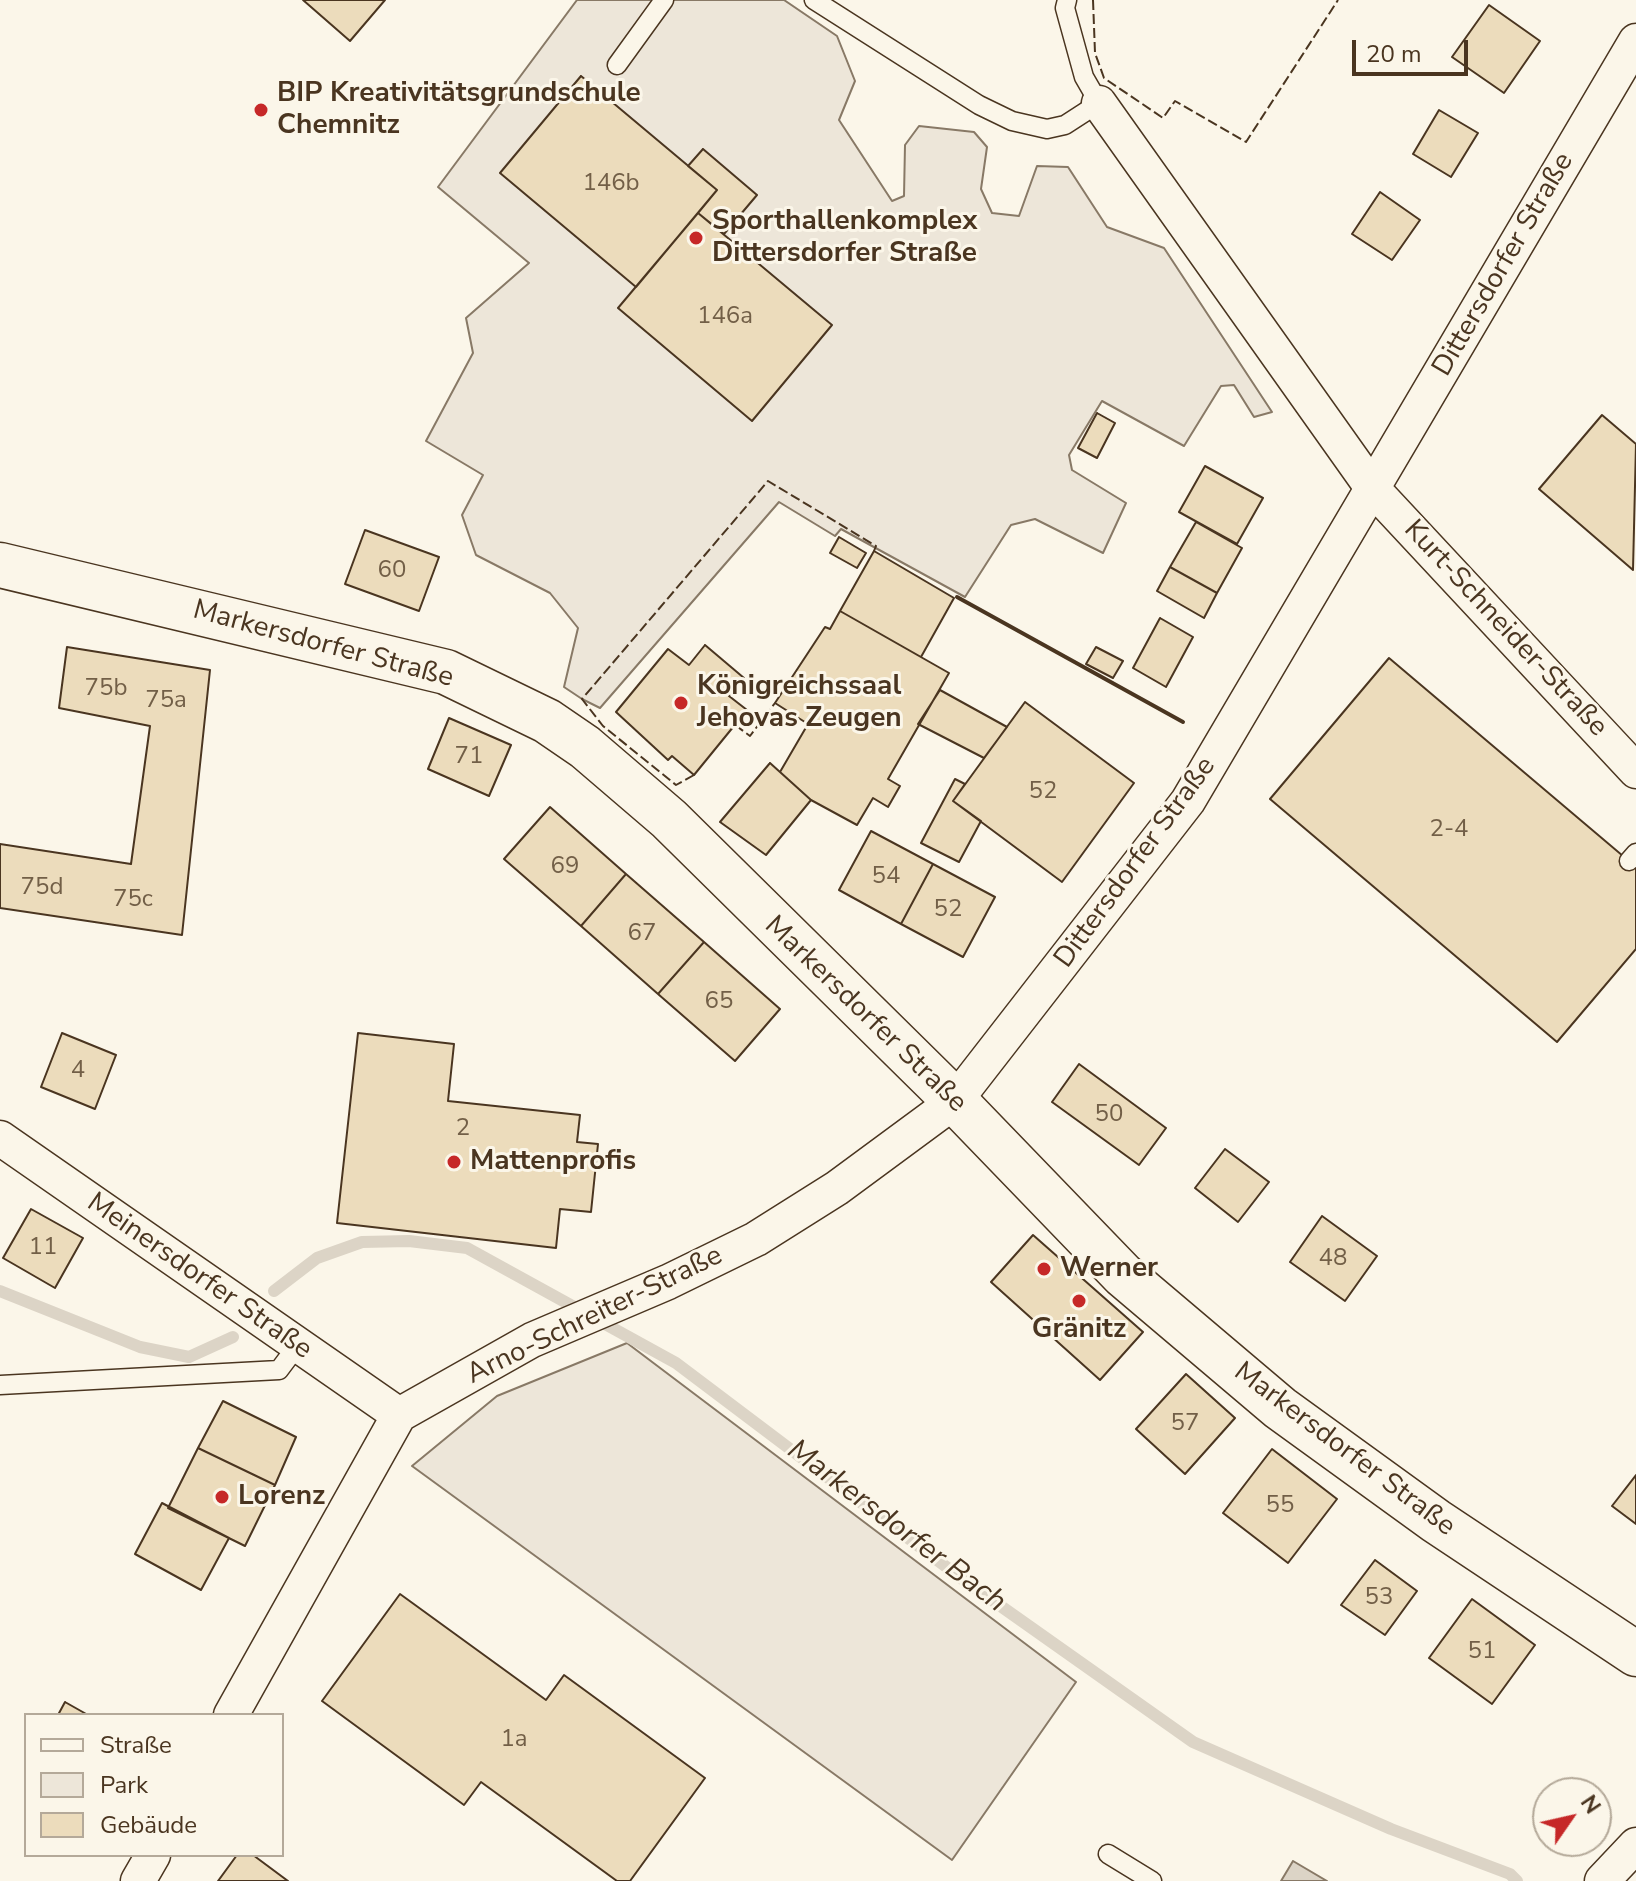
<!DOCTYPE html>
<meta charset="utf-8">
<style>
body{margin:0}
#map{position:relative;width:1636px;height:1881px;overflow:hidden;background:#fbf6e9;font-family:"Nunito Sans",sans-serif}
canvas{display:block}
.legend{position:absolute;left:24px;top:1713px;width:260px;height:144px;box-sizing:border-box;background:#fbf6e9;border:2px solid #b4a999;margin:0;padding:10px 14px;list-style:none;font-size:24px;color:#4a3520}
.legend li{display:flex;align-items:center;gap:16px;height:40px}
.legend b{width:40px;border:2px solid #b4a999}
.north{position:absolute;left:1532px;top:1777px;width:80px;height:80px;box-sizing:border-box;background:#fbf6e9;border:2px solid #b4a999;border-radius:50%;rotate:56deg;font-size:22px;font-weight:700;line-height:32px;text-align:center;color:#4a3520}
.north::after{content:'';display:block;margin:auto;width:28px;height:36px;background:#c62828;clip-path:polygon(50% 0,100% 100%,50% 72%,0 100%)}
.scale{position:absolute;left:1352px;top:40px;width:116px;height:36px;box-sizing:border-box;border:4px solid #4a3520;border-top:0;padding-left:10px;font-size:24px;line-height:28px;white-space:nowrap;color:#4a3520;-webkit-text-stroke:6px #fbf6e9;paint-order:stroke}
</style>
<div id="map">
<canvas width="1636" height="1881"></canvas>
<ul class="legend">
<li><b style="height:10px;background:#fbf6e9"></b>Straße</li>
<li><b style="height:22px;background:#ede6d9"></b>Park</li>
<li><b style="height:22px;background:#ecdcbc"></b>Gebäude</li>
</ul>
<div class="north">N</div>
<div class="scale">20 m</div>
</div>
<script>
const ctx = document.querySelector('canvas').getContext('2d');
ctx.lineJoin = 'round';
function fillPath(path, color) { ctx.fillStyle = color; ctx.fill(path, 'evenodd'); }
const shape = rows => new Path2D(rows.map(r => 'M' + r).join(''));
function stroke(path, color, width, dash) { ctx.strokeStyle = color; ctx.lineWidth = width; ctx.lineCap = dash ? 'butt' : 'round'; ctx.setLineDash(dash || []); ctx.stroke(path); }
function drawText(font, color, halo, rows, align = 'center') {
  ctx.font = font + ' "Nunito Sans",sans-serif'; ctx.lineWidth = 6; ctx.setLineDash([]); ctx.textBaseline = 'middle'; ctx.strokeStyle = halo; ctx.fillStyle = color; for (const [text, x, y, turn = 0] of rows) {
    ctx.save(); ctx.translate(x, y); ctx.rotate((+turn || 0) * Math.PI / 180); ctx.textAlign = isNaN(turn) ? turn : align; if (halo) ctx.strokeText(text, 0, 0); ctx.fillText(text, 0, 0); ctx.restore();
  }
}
const green = shape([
 [577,0,784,0,837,36,855,81,839,120,892,201,904,196,905,145,919,126,974,132,987,147,981,189,992,213,1019,216,1037,166,1068,167,1107,227,1164,248,1272,412,1254,417,1234,385,1221,386,1184,446,1102,401,1069,455,1072,470,1126,503,1103,553,1035,519,1011,525,965,597,841,529,835,536,779,502,600,708,582,699,564,687,578,628,550,593,476,555,462,515,483,475,426,441,473,353,466,318,529,263,438,187,577,0],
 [627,1343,1076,1682,952,1860,412,1466,497,1396,627,1343]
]);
const water = shape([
 [1293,1861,1327,1881,1281,1881,1293,1861]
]);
const stream = shape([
 [0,1291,140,1347,189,1357,233,1337],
 [274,1291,317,1258,362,1242,409,1241,467,1248,676,1363,961,1578,1193,1742,1391,1829,1510,1874,1517,1881]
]);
const building = shape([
 [303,0,385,0,350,41,303,0],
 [1489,5,1540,41,1504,93,1452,57,1489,5],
 [581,76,717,190,636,287,500,173,581,76],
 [1439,110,1478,133,1451,177,1413,154,1439,110],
 [703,149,757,195,724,234,698,213,717,190,688,166,703,149],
 [1380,192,1420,220,1392,260,1352,234,1380,192],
 [698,213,832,325,752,421,618,308,698,213],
 [1097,413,1115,423,1097,458,1078,448,1097,413],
 [1602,415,1636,444,1633,570,1539,489,1602,415],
 [1205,466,1263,498,1237,544,1179,512,1205,466],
 [1196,522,1242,548,1217,593,1170,567,1196,522],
 [365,530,439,557,419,611,345,584,365,530],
 [839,537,866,553,857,568,830,553,839,537],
 [874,551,954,598,921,657,840,611,874,551],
 [1170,567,1217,593,1204,618,1157,591,1170,567],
 [840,611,949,673,888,779,900,786,888,807,873,798,857,825,811,800,780,772,808,724,775,703,825,627,830,629,840,611],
 [1160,618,1193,637,1166,687,1133,668,1160,618],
 [705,645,744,678,729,696,747,710,694,775,672,756,668,760,616,712,668,649,689,665,705,645],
 [67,647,210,670,182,935,0,908,0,844,131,864,150,726,59,708,67,647],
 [1096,647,1123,661,1113,678,1086,664,1096,647],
 [1389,658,1636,867,1636,949,1557,1042,1270,799,1389,658],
 [940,690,1007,727,984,758,918,724,940,690],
 [1025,702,1134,783,1062,882,953,801,1025,702],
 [449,718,511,745,489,796,428,769,449,718],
 [770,763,811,800,766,855,720,822,770,763],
 [955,779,965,784,953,801,981,821,959,862,921,843,955,779],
 [550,807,626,874,581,926,504,859,550,807],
 [871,831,933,864,901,924,839,890,871,831],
 [933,864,995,897,963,957,901,924,933,864],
 [626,874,704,942,658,994,581,926,626,874],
 [704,942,780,1009,735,1061,658,994,704,942],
 [62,1033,116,1055,95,1109,41,1087,62,1033],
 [358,1033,454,1044,448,1101,580,1115,577,1142,598,1144,591,1212,560,1209,556,1248,337,1223,358,1033],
 [1079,1064,1166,1128,1139,1165,1052,1102,1079,1064],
 [1225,1149,1269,1182,1238,1222,1195,1188,1225,1149],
 [31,1209,83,1238,55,1288,3,1258,31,1209],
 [1322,1216,1377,1256,1345,1301,1290,1262,1322,1216],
 [1033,1235,1143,1332,1100,1380,991,1282,1033,1235],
 [1186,1374,1235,1418,1185,1474,1136,1429,1186,1374],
 [223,1401,296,1437,275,1485,198,1448,223,1401],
 [198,1448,275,1485,245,1546,168,1508,198,1448],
 [1272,1449,1337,1499,1288,1563,1223,1513,1272,1449],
 [1636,1475,1636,1524,1612,1506,1636,1475],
 [162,1503,229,1538,201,1590,135,1554,162,1503],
 [1375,1560,1417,1591,1385,1635,1341,1605,1375,1560],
 [400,1594,546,1700,564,1675,705,1778,630,1881,617,1881,481,1782,464,1805,322,1701,400,1594],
 [1472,1599,1535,1645,1492,1704,1429,1658,1472,1599],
 [65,1702,88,1715,58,1715,65,1702],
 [237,1855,253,1855,288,1881,218,1881,237,1855]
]);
const lane = shape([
 [814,0,979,105,1012,121,1047,129,1065,125,1099,103,1084,77,1065,8,1067,0],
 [617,65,664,0],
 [1629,861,1636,853],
 [0,1385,279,1370,297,1346],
 [1108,1854,1152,1881]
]);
const street = shape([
 [1099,103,1373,489,1636,771],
 [0,1138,399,1415],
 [231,1715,399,1415,532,1340,668,1282,756,1239,837,1188,955,1101,1188,801,1636,41],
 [138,1881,153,1855],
 [1602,1881,1636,1845]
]);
const secondary = shape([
 [0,565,446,672,547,721,585,747,669,819,955,1101,1123,1275,1280,1408,1436,1521,1636,1654]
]);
const fence = shape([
 [1093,0,1095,53,1104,78,1163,118,1175,101,1246,142,1338,0],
 [735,725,750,736,775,703],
 [694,775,676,785,603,726,582,699,768,481,876,546,874,551]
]);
const wall = shape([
 [957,597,1183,722]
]);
const markers = [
 [261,110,8,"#c62828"],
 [696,238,8,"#c62828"],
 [681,703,8,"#c62828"],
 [454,1162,8,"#c62828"],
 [1044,1269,8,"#c62828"],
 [1079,1301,8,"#c62828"],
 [222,1497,8,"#c62828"]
];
const numberNames = [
 ["146b",611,184],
 ["146a",725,317],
 ["60",392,571],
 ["75b",106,689],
 ["75a",166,701],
 ["71",469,757],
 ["52",1043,792],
 ["2-4",1449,830],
 ["69",565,867],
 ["54",886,877],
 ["75d",42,888],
 ["75c",133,900],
 ["52",948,910],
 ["67",642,934],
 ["65",719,1002],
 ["4",78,1071],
 ["50",1109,1115],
 ["2",463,1129],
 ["11",43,1248],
 ["48",1333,1259],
 ["57",1185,1424],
 ["55",1280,1506],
 ["53",1379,1598],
 ["51",1482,1652],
 ["1a",514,1740]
];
const poiNames = [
 ["BIP Kreativitätsgrundschule",277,94],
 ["Chemnitz",277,126],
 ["Sporthallenkomplex",712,222],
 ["Dittersdorfer Straße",712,254],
 ["Königreichssaal",697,687],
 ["Jehovas Zeugen",697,719],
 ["Mattenprofis",470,1162],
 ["Werner",1060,1269],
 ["Gränitz",1079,1330,"center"],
 ["Lorenz",238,1497]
];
const streetNames = [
 ["Dittersdorfer Straße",1504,265,-60],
 ["Kurt-Schneider-Straße",1505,629,47],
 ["Markersdorfer Straße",323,645,15],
 ["Dittersdorfer Straße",1136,863,-54],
 ["Markersdorfer Straße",865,1015,44],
 ["Meinersdorfer Straße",199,1277,35],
 ["Arno-Schreiter-Straße",595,1316,-26],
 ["Markersdorfer Straße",1344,1450,37]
];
const waterNames = [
 ["Markersdorfer Bach",896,1527,37]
];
fillPath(green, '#ede6d9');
stroke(green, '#887966', 2);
fillPath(water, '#dcd4c6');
stroke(water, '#887966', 2);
stroke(stream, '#dcd4c6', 12);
fillPath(building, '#ecdcbc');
stroke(building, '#4a3520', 2);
stroke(lane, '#4a3520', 21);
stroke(street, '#4a3520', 37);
stroke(secondary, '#4a3520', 47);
stroke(lane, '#fbf6e9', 18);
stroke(street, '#fbf6e9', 34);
stroke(secondary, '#fbf6e9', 44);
stroke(fence, '#4a3520', 2, [10, 4]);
stroke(wall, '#4a3520', 4);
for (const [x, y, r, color] of markers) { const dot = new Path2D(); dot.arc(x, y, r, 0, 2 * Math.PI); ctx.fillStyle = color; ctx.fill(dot); stroke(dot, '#fbf6e9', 3); }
drawText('24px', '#725f47', null, numberNames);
drawText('bold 28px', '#4a3520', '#fbf6e9', poiNames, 'left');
drawText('28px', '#4a3520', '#fbf6e9', streetNames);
drawText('italic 30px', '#4a3520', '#fbf6e9', waterNames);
</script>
